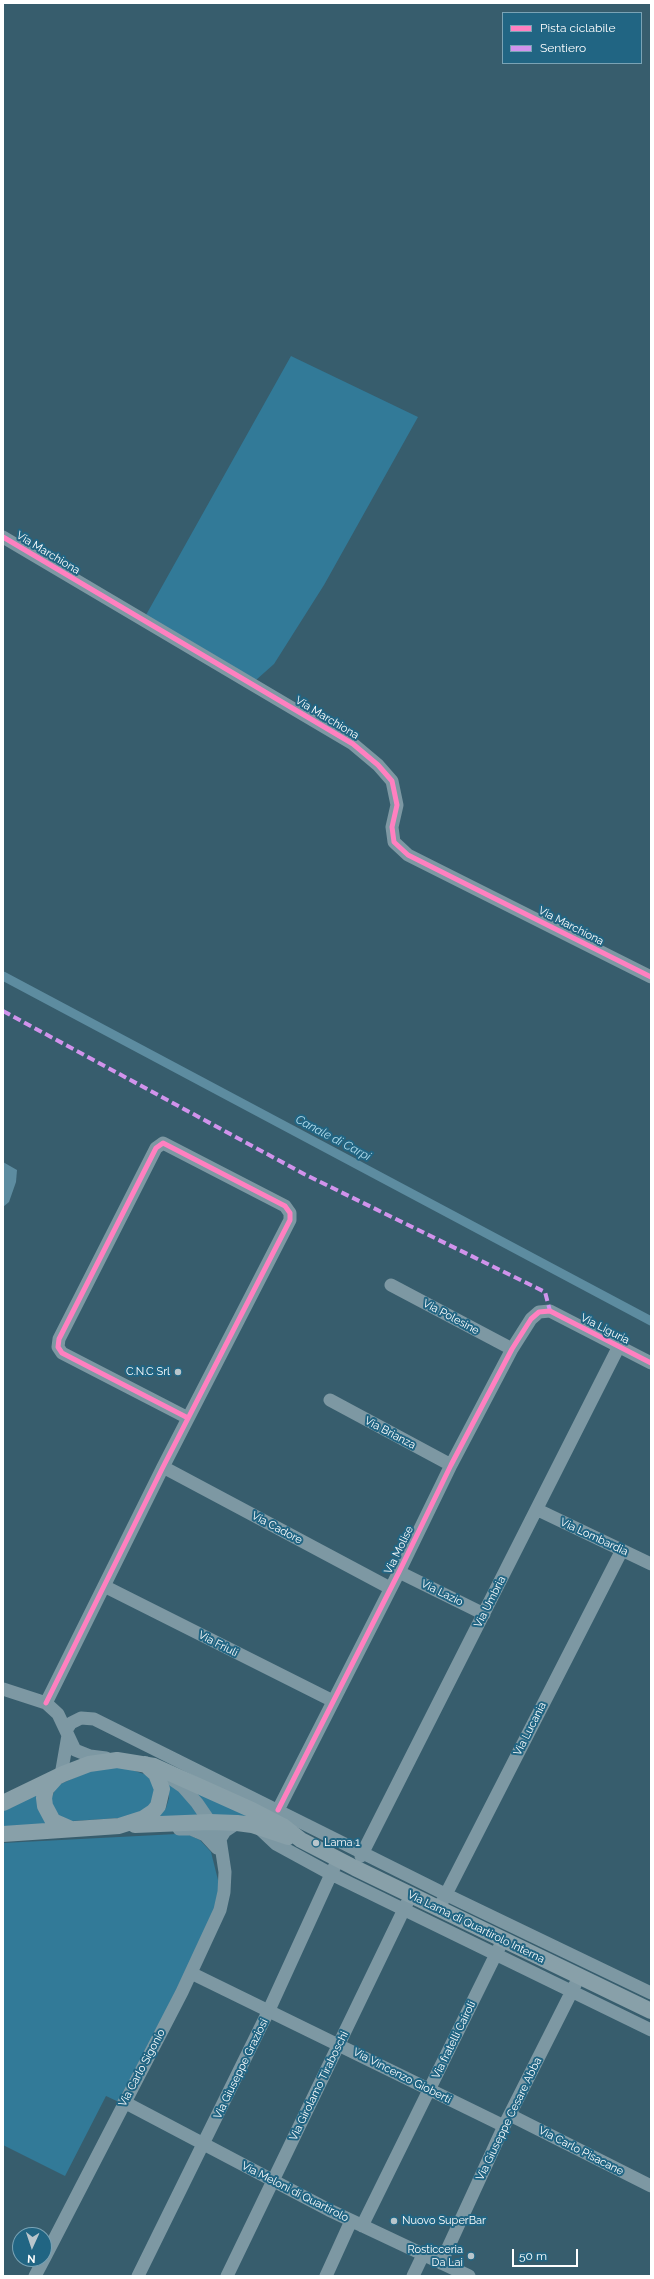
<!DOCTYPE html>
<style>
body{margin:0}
#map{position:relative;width:654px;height:2279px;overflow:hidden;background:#375d6d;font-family:Raleway,sans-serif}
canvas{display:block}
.frame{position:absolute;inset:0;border:4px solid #fff;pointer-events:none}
.legend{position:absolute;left:502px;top:12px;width:140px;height:52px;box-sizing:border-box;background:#216583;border:1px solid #7aa3b5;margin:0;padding:5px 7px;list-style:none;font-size:12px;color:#fff}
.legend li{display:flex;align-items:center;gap:8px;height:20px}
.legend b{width:20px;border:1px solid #7aa3b5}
.north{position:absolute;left:12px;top:2227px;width:40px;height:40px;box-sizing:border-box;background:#216583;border:1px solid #7aa3b5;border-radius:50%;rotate:183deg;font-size:11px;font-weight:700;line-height:16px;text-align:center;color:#fff}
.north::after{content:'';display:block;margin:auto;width:14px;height:18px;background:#b9c6cc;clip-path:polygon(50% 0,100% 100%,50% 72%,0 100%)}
.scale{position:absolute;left:512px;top:2249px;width:66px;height:18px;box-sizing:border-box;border:2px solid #fff;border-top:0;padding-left:5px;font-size:12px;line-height:14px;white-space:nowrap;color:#fff;-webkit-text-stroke:3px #216583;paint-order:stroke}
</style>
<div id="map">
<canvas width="654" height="2279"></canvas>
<div class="frame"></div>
<ul class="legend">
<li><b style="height:5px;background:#ff80c0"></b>Pista ciclabile</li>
<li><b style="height:5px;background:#d193ec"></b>Sentiero</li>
</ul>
<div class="north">N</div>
<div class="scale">50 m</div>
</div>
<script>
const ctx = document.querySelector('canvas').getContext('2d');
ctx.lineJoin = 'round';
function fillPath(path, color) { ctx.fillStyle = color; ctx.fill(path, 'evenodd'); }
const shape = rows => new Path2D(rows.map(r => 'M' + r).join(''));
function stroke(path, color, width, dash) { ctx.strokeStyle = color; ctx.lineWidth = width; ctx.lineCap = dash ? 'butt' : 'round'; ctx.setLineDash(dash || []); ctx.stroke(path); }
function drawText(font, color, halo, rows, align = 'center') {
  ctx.font = font + ' Raleway,sans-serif'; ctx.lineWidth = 4; ctx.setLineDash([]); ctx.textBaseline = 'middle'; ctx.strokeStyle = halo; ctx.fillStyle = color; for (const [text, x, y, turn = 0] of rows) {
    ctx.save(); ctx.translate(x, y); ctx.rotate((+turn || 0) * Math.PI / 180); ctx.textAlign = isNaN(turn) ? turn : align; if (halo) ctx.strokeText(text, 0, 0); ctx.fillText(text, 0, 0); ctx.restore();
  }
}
const green = shape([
 [291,356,418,417,324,585,274,664,256,680,146,615],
 [106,1768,126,1768,147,1775,156,1788,153,1805,135,1817,72,1821,61,1819,50,1803,56,1786,90,1771],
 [169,1783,181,1791,203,1818,155,1821,166,1808,169,1798],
 [189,1784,247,1814,245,1817,213,1817],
 [39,1791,52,1826,3,1830,3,1807],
 [177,1834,187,1834,200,1840,211,1852,219,1884,218,1907,121,2103,106,2096,65,2176,3,2145,3,1843]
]);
const water = shape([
 [3,1162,17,1170,16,1182,9,1202,3,1207]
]);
const canal = shape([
 [3,976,651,1321]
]);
const minor = shape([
 [3,537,353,744,378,765,392,781,397,805,392,827,394,842,408,855,651,977],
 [391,1285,512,1349],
 [330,1400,451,1465],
 [163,1467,390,1588],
 [538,1510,651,1564],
 [399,1572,484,1614],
 [104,1586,333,1701],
 [3,1689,46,1703,58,1714,75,1750,90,1756,106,1758],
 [46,1703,163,1467,290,1220,290,1213,285,1206,163,1143,156,1148,59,1339,58,1347,62,1353,188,1418],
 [67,1729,71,1723,81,1718,94,1719,445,1894,651,1993],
 [61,1775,68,1735],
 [170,1778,183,1787,197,1803,210,1822,219,1849],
 [278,1810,399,1572,451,1465,512,1349,531,1319,539,1312,550,1311,651,1363],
 [259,1828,276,1844,331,1874,651,2030],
 [179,1829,191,1829,205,1835,217,1848],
 [361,1856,618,1348],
 [442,1902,622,1550],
 [191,1973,504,2126],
 [124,2102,329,2210,469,2276],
 [510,2115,651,2186],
 [362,2226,500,1946],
 [44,2259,182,1992,220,1910,224,1892,225,1872,220,1839,225,1831,237,1823],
 [441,2263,504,2126,575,1985],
 [35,2276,44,2259],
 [138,2276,269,2010,338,1859],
 [227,2276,407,1903],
 [326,2276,351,2221],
 [413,2276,423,2255]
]);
const major = shape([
 [55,1779,46,1789,44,1798,45,1806,53,1821,69,1828],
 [3,1803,63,1774,89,1764,117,1760,154,1766,252,1810,283,1826,301,1840,355,1868,651,2011],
 [135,1825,210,1822,237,1823,252,1825,288,1837],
 [3,1834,119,1826,144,1818,153,1812,158,1806,162,1789,156,1774,145,1764]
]);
const quiet = shape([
 [3,1011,304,1174,545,1292,550,1311]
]);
const cycleway = shape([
 [3,537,353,744,378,765,392,781,397,805,392,827,394,842,408,855,651,977],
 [46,1703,163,1467,290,1220,290,1213,285,1206,163,1143,156,1148,59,1339,58,1347,62,1353,188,1418],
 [278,1810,399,1572,451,1465,512,1349,531,1319,539,1312,550,1311,651,1363]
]);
const markers = [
 [178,1372,4,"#b9c6cc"],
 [316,1843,4,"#b9c6cc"],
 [394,2221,4,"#b9c6cc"],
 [471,2256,4,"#b9c6cc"]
];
const streetNames = [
 ["Via Marchiona",48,553,31],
 ["Via Marchiona",327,718,31],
 ["Via Marchiona",571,926,27],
 ["Via Polesine",451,1317,28],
 ["Via Liguria",605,1329,27],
 ["Via Brianza",390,1433,28],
 ["Via Cadore",277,1528,28],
 ["Via Lombardia",594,1537,25],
 ["Via Molise",399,1550,-64],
 ["Via Lazio",442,1593,26],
 ["Via Umbria",490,1602,-63],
 ["Via Friuli",218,1644,27],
 ["Via Lucania",530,1729,-63],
 ["Via Lama di Quartirolo Interna",476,1927,26],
 ["Via fratelli Cairoli",454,2040,-64],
 ["Via Carlo Sigonio",142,2068,-62],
 ["Via Giuseppe Graziosi",241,2069,-64],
 ["Via Vincenzo Gioberti",402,2076,27],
 ["Via Girolamo Tiraboschi",319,2086,-64],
 ["Via Giuseppe Cesare Abba",509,2119,-64],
 ["Via Carlo Pisacane",581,2151,27],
 ["Via Meloni di Quartirolo",295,2192,27]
];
const poiNames = [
 ["C.N.C Srl",170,1372],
 ["Lama 1",324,1843,"left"],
 ["Nuovo SuperBar",402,2221,"left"],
 ["Rosticceria",463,2250],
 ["Da Lai",463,2263]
];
const waterNames = [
 ["Canale di Carpi",333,1138,28]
];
fillPath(green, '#327a98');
fillPath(water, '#5d8ca0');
stroke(canal, '#5d8ca0', 9);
stroke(minor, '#7d98a3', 13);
stroke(major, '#88a0a9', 16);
stroke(quiet, '#d193ec', 4, [8, 4]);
stroke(cycleway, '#ff80c0', 5);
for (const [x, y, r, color] of markers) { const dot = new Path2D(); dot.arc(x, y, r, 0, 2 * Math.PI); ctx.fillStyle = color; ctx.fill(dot); stroke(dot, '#216583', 1.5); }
drawText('11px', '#fff', '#216583', streetNames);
drawText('11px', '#fff', '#216583', poiNames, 'right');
drawText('italic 12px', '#b4dff0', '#216583', waterNames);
</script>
